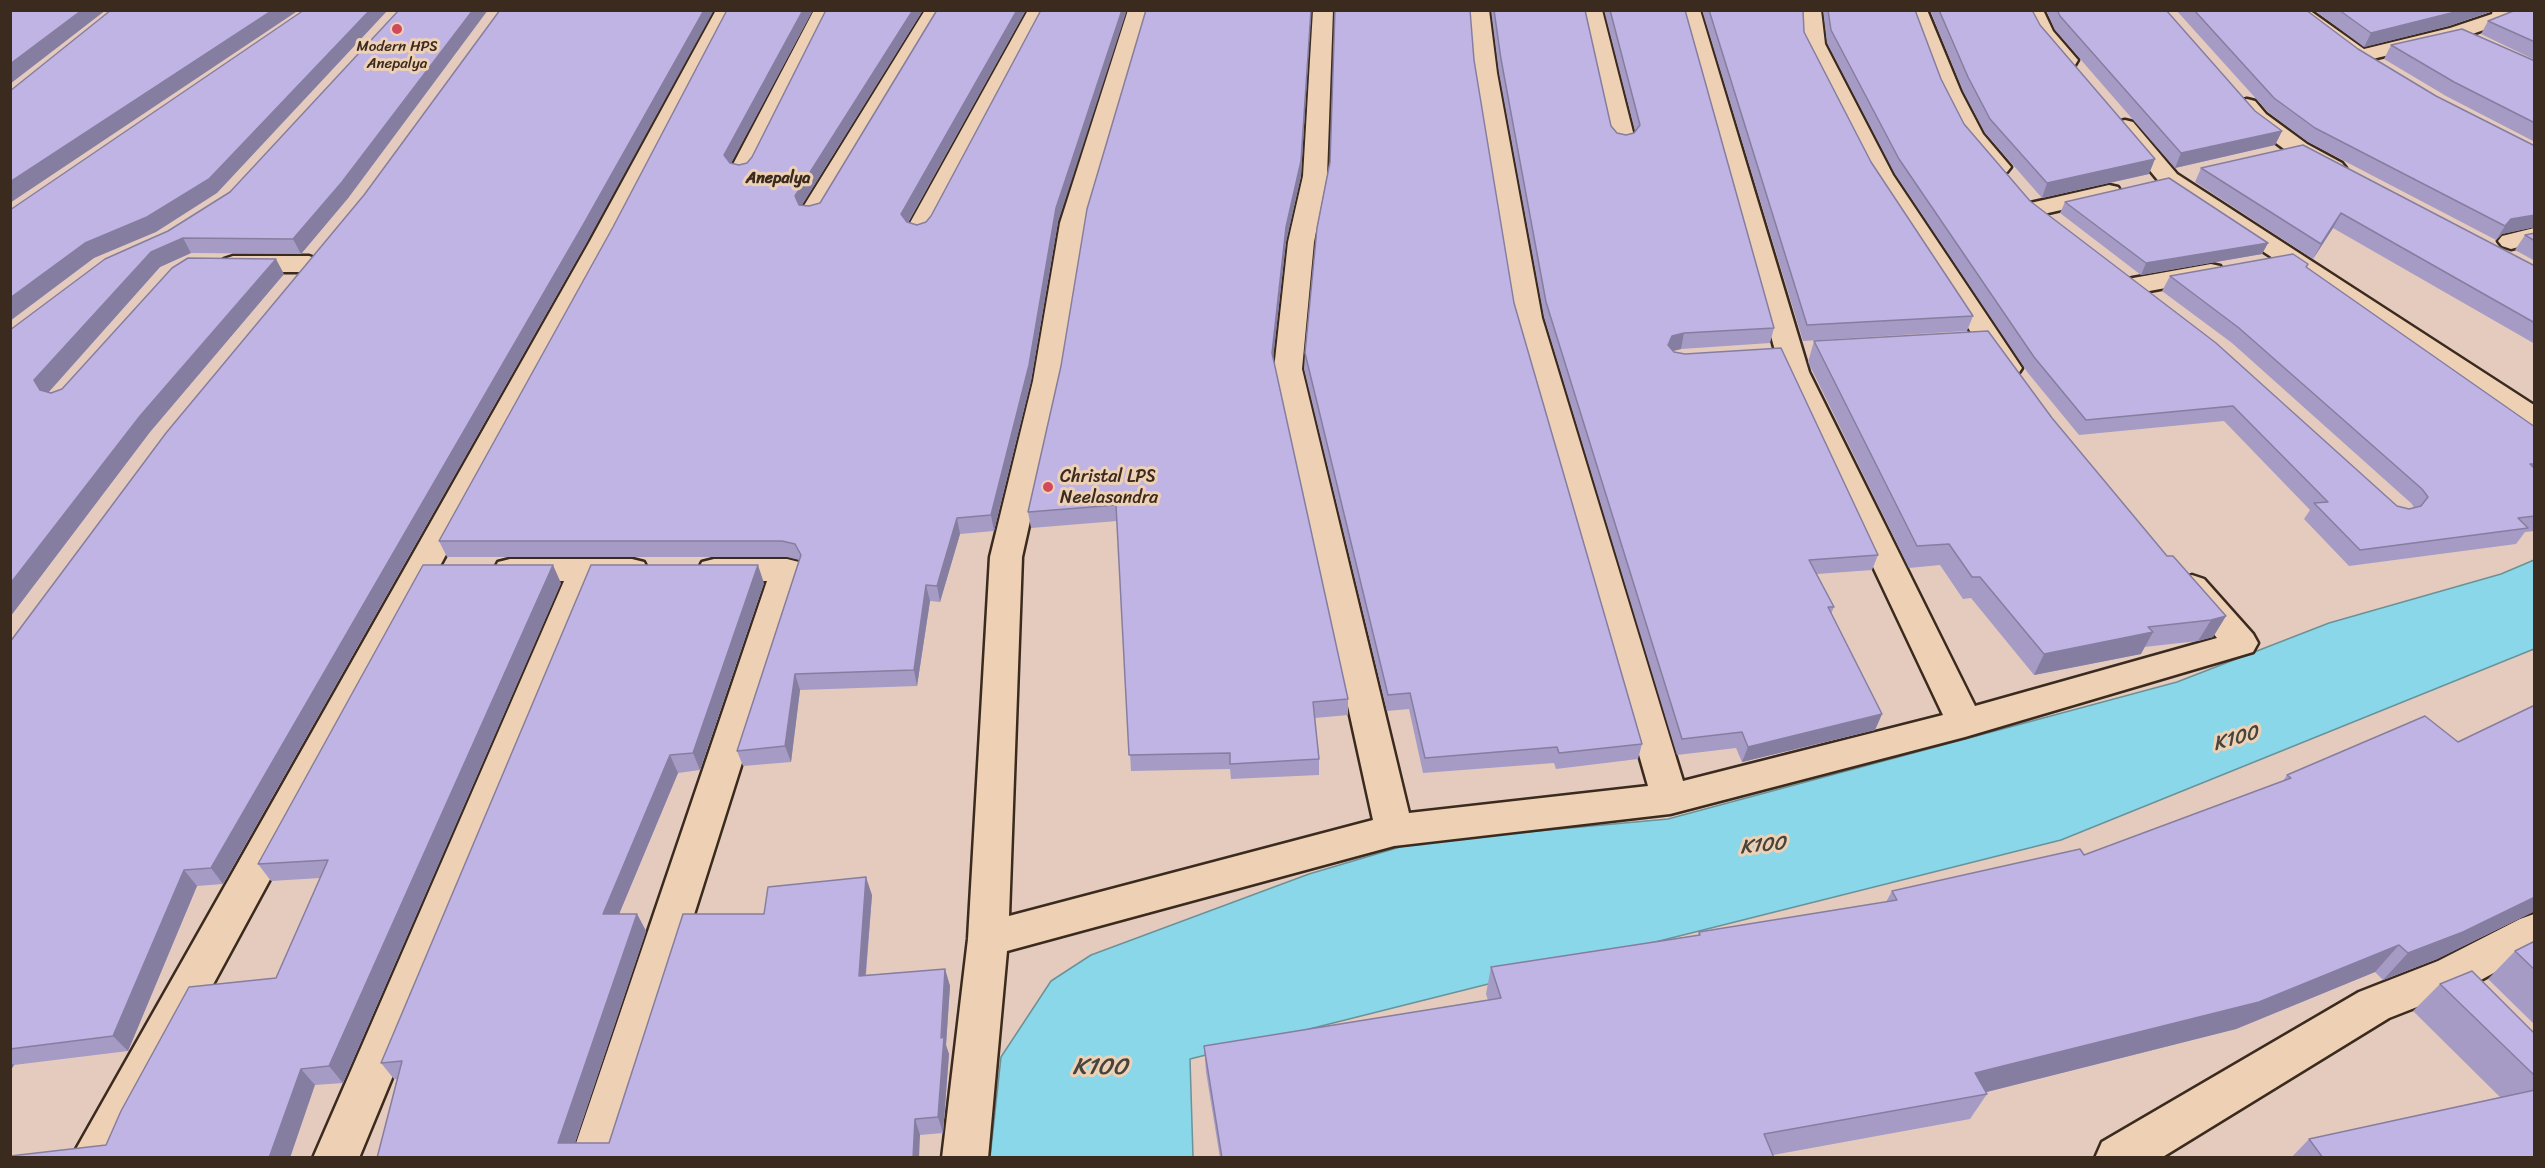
<!DOCTYPE html>
<style>
body{margin:0}
#map{position:relative;width:2545px;height:1168px;overflow:hidden;background:#e5cbbe;font-family:Sriracha,sans-serif}
canvas{display:block}
.frame{position:absolute;inset:0;border:12px solid #3b2a1e;pointer-events:none}
</style>
<div id="map">
<canvas width="2545" height="1168"></canvas>
<div class="frame"></div>
</div>
<script>
const ctx = document.querySelector('canvas').getContext('2d');
ctx.lineJoin = 'round';
function fillPath(path, color) { ctx.fillStyle = color; ctx.fill(path, 'evenodd'); }
const shape = rows => new Path2D(rows.map(r => 'M' + r).join(''));
function stroke(path, color, width, dash) { ctx.strokeStyle = color; ctx.lineWidth = width; ctx.lineCap = dash ? 'butt' : 'round'; ctx.setLineDash(dash || []); ctx.stroke(path); }
function drawText(font, color, halo, rows, align = 'center') {
  ctx.font = font + ' Sriracha,sans-serif'; ctx.lineWidth = 6; ctx.setLineDash([]); ctx.textBaseline = 'middle'; ctx.strokeStyle = halo; ctx.fillStyle = color; for (const [text, x, y, turn = 0] of rows) {
    ctx.save(); ctx.translate(x, y); ctx.rotate((+turn || 0) * Math.PI / 180); ctx.textAlign = isNaN(turn) ? turn : align; if (halo) ctx.strokeText(text, 0, 0); ctx.fillText(text, 0, 0); ctx.restore();
  }
}
const water = shape([
 [2534,560,2534,649,2061,840,1190,1059,1193,1157,990,1158,1001,1057,1051,981,1091,955,1309,874,1417,842,1668,819,2177,682,2329,623,2501,574,2534,560]
]);
const minor = shape([
 [716,10,736,10,616,241,119,1158,71,1158,590,241,716,10],
 [814,10,834,10,754,170,750,175,742,177,734,175,730,170,814,10],
 [925,10,945,10,824,212,821,217,812,219,803,217,800,212,925,10],
 [1028,10,1048,10,932,230,928,235,919,238,910,235,906,230,1028,10],
 [1128,10,1148,10,1086,223,1061,381,1022,557,1009,916,1373,820,1274,369,1288,242,1303,176,1313,10,1333,10,1327,176,1314,242,1302,369,1409,813,1648,786,1514,318,1475,73,1469,10,1489,10,1497,73,1542,318,1683,781,1943,715,1781,372,1680,10,1700,10,1809,372,1975,706,2217,638,2175,587,2180,579,2192,575,2204,579,2253,634,2258,643,2253,652,1965,737,1670,814,1394,846,1007,951,988,1158,942,1158,968,939,990,557,1033,381,1060,223,1128,10],
 [1582,10,1602,10,1635,140,1631,145,1623,147,1615,145,1611,140,1582,10],
 [1801,10,1821,10,1825,44,1893,175,2022,368,2018,374,2008,376,1998,374,1869,175,1803,44,1801,10],
 [1907,10,1927,10,1961,92,1983,134,2011,167,2007,172,1999,174,1991,172,1961,137,1939,92,1907,10],
 [2023,10,2043,10,2053,31,2078,60,2075,65,2067,66,2059,65,2034,33,2023,10],
 [2285,10,2309,10,2364,49,2450,28,2492,14,2493,10,2513,10,2509,21,2464,37,2360,62,2352,61,2285,10],
 [2247,99,2255,101,2266,114,2307,144,2342,163,2346,168,2342,173,2334,175,2326,173,2291,154,2250,124,2236,106,2239,101,2247,99],
 [2125,120,2133,122,2177,174,2534,405,2534,427,2524,424,2161,184,2114,127,2117,122,2125,120],
 [2109,185,2118,187,2121,192,2118,197,2035,216,2026,214,2023,209,2026,204,2109,185],
 [2534,228,2534,243,2511,249,2502,246,2498,241,2502,236,2534,228],
 [233,256,309,256,318,259,322,264,318,269,309,272,233,272,224,269,220,264,224,259,233,256],
 [2211,264,2220,266,2224,272,2220,278,2133,294,2124,292,2120,286,2124,280,2133,278,2211,264],
 [510,559,632,559,644,562,648,570,644,578,632,581,597,581,359,1158,313,1158,564,581,510,581,498,578,494,570,498,562,510,559],
 [714,559,787,559,799,562,803,570,617,1158,571,1158,767,581,714,581,702,578,698,570,702,562,714,559],
 [2534,914,2534,951,2468,987,2389,1018,2161,1158,2095,1158,2102,1142,2359,992,2438,961,2520,919,2534,914]
]);
const wall = shape([
 [813,10,731,163,739,165,747,163,752,157,826,10,923,10,802,205,809,206,820,203,1026,10,908,223,917,225,1058,222,1031,381,994,531,960,534,940,602,930,601,917,686,800,690,791,762,743,766,737,751,799,560,787,557,447,557,439,541,613,227],
 [1146,10,1311,10,1301,176,1286,242,1273,358,1348,699,1348,715,1315,718,1319,759,1319,775,1231,779,1230,769,1131,771,1117,521,1031,528,1028,512],
 [1491,10,1585,10,1611,126,1617,133,1626,135,1634,133,1635,131,1604,10,1685,10,1774,328,1770,343,1681,349,1673,351,1878,555,1872,570,1817,574,1834,607,1831,614,1882,714,1875,730,1742,762,1736,748,1677,755,1544,317,1499,73],
 [1702,10,1803,10,1804,32,1871,162,1973,316,1967,331,1803,341],
 [1823,10,1915,10,1941,79,1964,124,2030,201,2397,506,2409,509,2414,508,2412,504,2232,343,2162,291,2170,276,2307,267,2535,427,2535,531,2525,532,2516,544,2349,566,2304,519,2310,510,2224,421,2079,435,2028,373,1895,174,1827,43],
 [1930,10,2032,10,2040,25,2149,174,2042,198,1985,133,1963,91],
 [2046,10,2166,10,2255,111,2282,131,2275,145,2175,168,2055,30],
 [2176,10,2306,10,2358,49,2436,96,2535,146,2535,227,2502,234,2496,240,2308,142,2268,112],
 [2314,10,2491,10,2490,12,2449,26,2364,47],
 [2514,10,2535,10,2535,60,2481,34,2488,21],
 [2391,45,2535,61,2535,142,2446,96,2384,59],
 [1474,60,1514,303,1642,744,1638,759,1556,769,1554,763,1423,773,1409,709,1387,711,1304,369,1305,353,1330,162],
 [2201,168,2535,266,2535,344,2333,228,2313,259,2195,182],
 [230,192,349,197,301,254,191,253,160,267,49,392,51,393,62,389,284,274,150,432,10,617,10,330],
 [2065,202,2268,243,2262,254,2141,275,2060,213],
 [2535,233,2535,261,2515,250,2525,235],
 [588,240,223,884,197,886,128,1051,14,1065,10,1071,10,642],
 [1814,341,2052,418,2167,556,2226,616,2213,637,2198,641,2144,647,2141,654,2034,675,1971,598,1963,599,1940,565,1909,568,1808,362],
 [561,583,343,1083,315,1085,106,1145,276,978,320,878,271,881,258,864],
 [764,583,700,770,678,773,619,914,637,914,646,931,575,1143,609,1143,764,914,872,895,866,975,945,969,950,986,946,1045,949,1054,943,1133,920,1135,377,1158,397,1079,394,1079,381,1063],
 [2535,705,2535,913,2533,912,2437,959,2383,980,2375,972,2236,1029,1986,1092,1987,1094,1970,1119,1773,1155,1774,1158,1220,1158,1206,1072,1204,1046,1488,1000,1486,994,1491,967,1698,935,1699,932,1886,902,1892,891,2084,855,2283,781,2287,775,2458,742],
 [2535,941,2535,1025,2488,979,2515,951],
 [2440,984,2535,1076,2535,1158,2291,1158,2309,1139,2500,1097,2413,1011]
]);
const shadedWall = shape([
 [82,10,106,10,10,84,10,64],
 [273,10,299,10,10,203,10,182],
 [370,10,388,10,217,193,156,232,94,258,10,321,10,298],
 [473,10,488,10,349,197,301,254,293,239],
 [704,10,714,10,588,240,223,884,211,868],
 [803,10,813,10,728,169,724,155],
 [913,10,923,10,798,211,795,196],
 [1017,10,1026,10,904,229,901,214],
 [1122,10,1127,10,1058,222,1031,381,994,531,991,515,1056,208],
 [1311,10,1301,176,1286,242,1272,369,1272,353],
 [2463,10,2491,10,2490,12,2449,26,2364,47,2371,33],
 [2282,131,2275,145,2175,168,2181,153],
 [2155,159,2149,174,2042,198,2047,183],
 [2341,213,2333,228,2313,259,2321,244],
 [2535,215,2535,227,2502,234,2496,240,2505,226,2511,219],
 [183,238,191,253,160,267,45,396,40,390,34,380,151,252],
 [2268,243,2262,254,2141,275,2146,263],
 [276,259,284,274,150,432,10,617,10,584,140,416],
 [1684,333,1681,349,1669,352,1668,345,1672,336],
 [957,518,960,534,940,602,937,586],
 [553,565,561,583,343,1083,329,1066],
 [758,565,764,583,700,770,693,753],
 [926,585,930,601,917,686,914,670],
 [2226,616,2213,637,2198,641,2211,620],
 [2153,632,2141,654,2034,675,2044,654],
 [795,674,800,690,791,762,785,746],
 [1882,714,1875,730,1742,762,1748,747],
 [670,755,678,773,612,931,603,914],
 [184,870,197,886,128,1051,113,1036],
 [866,877,872,895,864,993,859,976],
 [2535,897,2535,911,2533,912,2437,959,2383,980,2408,953],
 [637,914,646,931,570,1158,558,1143],
 [2399,945,2375,972,2236,1029,1959,1099,1975,1073],
 [945,969,950,986,946,1045,949,1054,943,1133,938,1117],
 [10,1062,14,1065,10,1071],
 [301,1069,315,1085,290,1158,269,1158],
 [915,1119,920,1135,919,1158,913,1158]
]);
const building = shape([
 [10,10,82,10,10,64,10,10],
 [111,10,273,10,10,182,10,91,111,10],
 [304,10,370,10,209,179,147,217,85,243,10,298,10,210,304,10],
 [399,10,473,10,342,182,293,239,183,238,151,252,34,380,40,390,51,393,62,389,172,268,188,258,276,259,140,416,10,584,10,330,105,259,168,231,230,192,399,10],
 [500,10,704,10,583,225,211,868,184,870,113,1036,10,1049,10,642,166,433,364,195,500,10],
 [727,10,803,10,724,155,730,163,739,165,747,163,752,157,826,10,913,10,795,196,799,205,809,206,820,203,937,10,1017,10,901,214,907,222,917,225,926,222,931,216,1041,10,1122,10,1056,208,1029,365,991,515,957,518,937,586,926,585,914,670,795,674,785,746,737,751,801,555,795,544,782,541,439,541,613,227,727,10],
 [1146,10,1311,10,1301,161,1286,227,1272,353,1348,699,1313,702,1319,759,1230,764,1230,753,1129,755,1116,505,1028,512,1061,366,1087,209,1146,10],
 [1335,10,1470,10,1474,60,1514,303,1642,744,1559,753,1557,747,1425,758,1410,693,1388,695,1305,353,1317,228,1330,162,1335,10],
 [1494,10,1585,10,1611,126,1617,133,1626,135,1634,133,1640,125,1610,10,1685,10,1774,328,1684,333,1672,336,1668,345,1674,352,1685,354,1781,348,1878,555,1809,560,1834,607,1828,607,1882,714,1748,747,1742,732,1682,739,1546,302,1501,59,1494,10],
 [1709,10,1803,10,1804,32,1871,162,1973,316,1807,325,1709,10],
 [1828,10,1915,10,1941,79,1964,124,2030,201,2216,343,2397,506,2409,509,2421,506,2428,497,2422,489,2239,328,2170,276,2293,254,2308,264,2306,267,2535,427,2535,464,2530,464,2535,469,2535,516,2518,518,2528,528,2360,550,2314,503,2328,502,2233,406,2086,420,2034,357,1899,159,1831,30,1828,10],
 [1939,10,2032,10,2040,25,2155,159,2047,183,1990,119,1968,77,1939,10],
 [2057,10,2166,10,2255,111,2282,131,2181,153,2060,16,2057,10],
 [2194,10,2306,10,2358,49,2436,96,2535,146,2535,215,2511,219,2505,226,2315,128,2274,98,2194,10],
 [2339,10,2463,10,2371,33,2339,10],
 [2516,10,2535,10,2535,42,2488,21,2516,10],
 [2462,29,2535,61,2535,123,2454,82,2391,45,2462,29],
 [2303,145,2535,266,2535,323,2341,213,2321,244,2201,168,2303,145],
 [2169,178,2268,243,2146,263,2065,202,2169,178],
 [2535,233,2535,241,2525,235,2535,233],
 [1988,331,2052,418,2167,556,2173,556,2226,616,2211,620,2148,627,2153,632,2044,654,1980,577,1972,577,1949,544,1917,546,1814,341,1988,331],
 [423,565,553,565,329,1066,301,1069,269,1158,10,1158,10,1156,106,1145,121,1111,189,987,276,978,328,860,258,864,423,565],
 [591,565,758,565,693,753,670,755,603,914,637,914,558,1143,609,1143,683,914,764,914,768,887,866,877,859,976,945,969,941,1038,944,1037,938,1117,915,1119,913,1158,377,1158,402,1061,381,1063,591,565],
 [2535,705,2535,897,2463,932,2408,953,2399,945,2259,1002,1975,1073,1987,1094,1764,1134,1774,1158,1222,1158,1204,1046,1501,998,1491,967,1700,935,1699,932,1897,900,1892,891,2080,849,2084,855,2291,778,2287,775,2425,716,2458,742,2535,705],
 [2535,941,2535,970,2515,951,2535,941],
 [2472,971,2535,1034,2535,1076,2440,984,2472,971],
 [2535,1090,2535,1158,2323,1158,2309,1139,2535,1090]
]);
const markers = [
 [397,29,6,"#d1495b"],
 [1048,487,6,"#d1495b"]
];
const farPoinames = [
 ["Modern HPS",397,47],
 ["Anepalya",397,64]
];
const farNeighbourhoodnames = [
 ["Anepalya",778,179]
];
const poiNames = [
 ["Christal LPS",1060,477],
 ["Neelasandra",1060,498]
];
const waterNames = [
 ["K100",2236,739,-16],
 ["K100",1763,846,-6]
];
const nearWaternames = [
 ["K100",1100,1068]
];
fillPath(water, '#8ad7ea');
stroke(water, '#6a9298', 1.5);
stroke(minor, '#3b2a1e', 5);
fillPath(minor, '#eed1b4');
fillPath(wall, '#a59bc5');
fillPath(shadedWall, '#867ea0');
fillPath(building, '#c0b4e5');
stroke(building, '#867ea0', 1.5);
for (const [x, y, r, color] of markers) { const dot = new Path2D(); dot.arc(x, y, r, 0, 2 * Math.PI); ctx.fillStyle = color; ctx.fill(dot); stroke(dot, '#eed1b4', 2); }
drawText('15px', '#3b2a1e', '#eed1b4', farPoinames);
drawText('bold 16px', '#3b2a1e', '#eed1b4', farNeighbourhoodnames);
drawText('18px', '#3b2a1e', '#eed1b4', poiNames, 'left');
drawText('italic 20px', '#47443d', '#eed1b4', waterNames);
drawText('italic 24px', '#47443d', '#eed1b4', nearWaternames);
</script>
